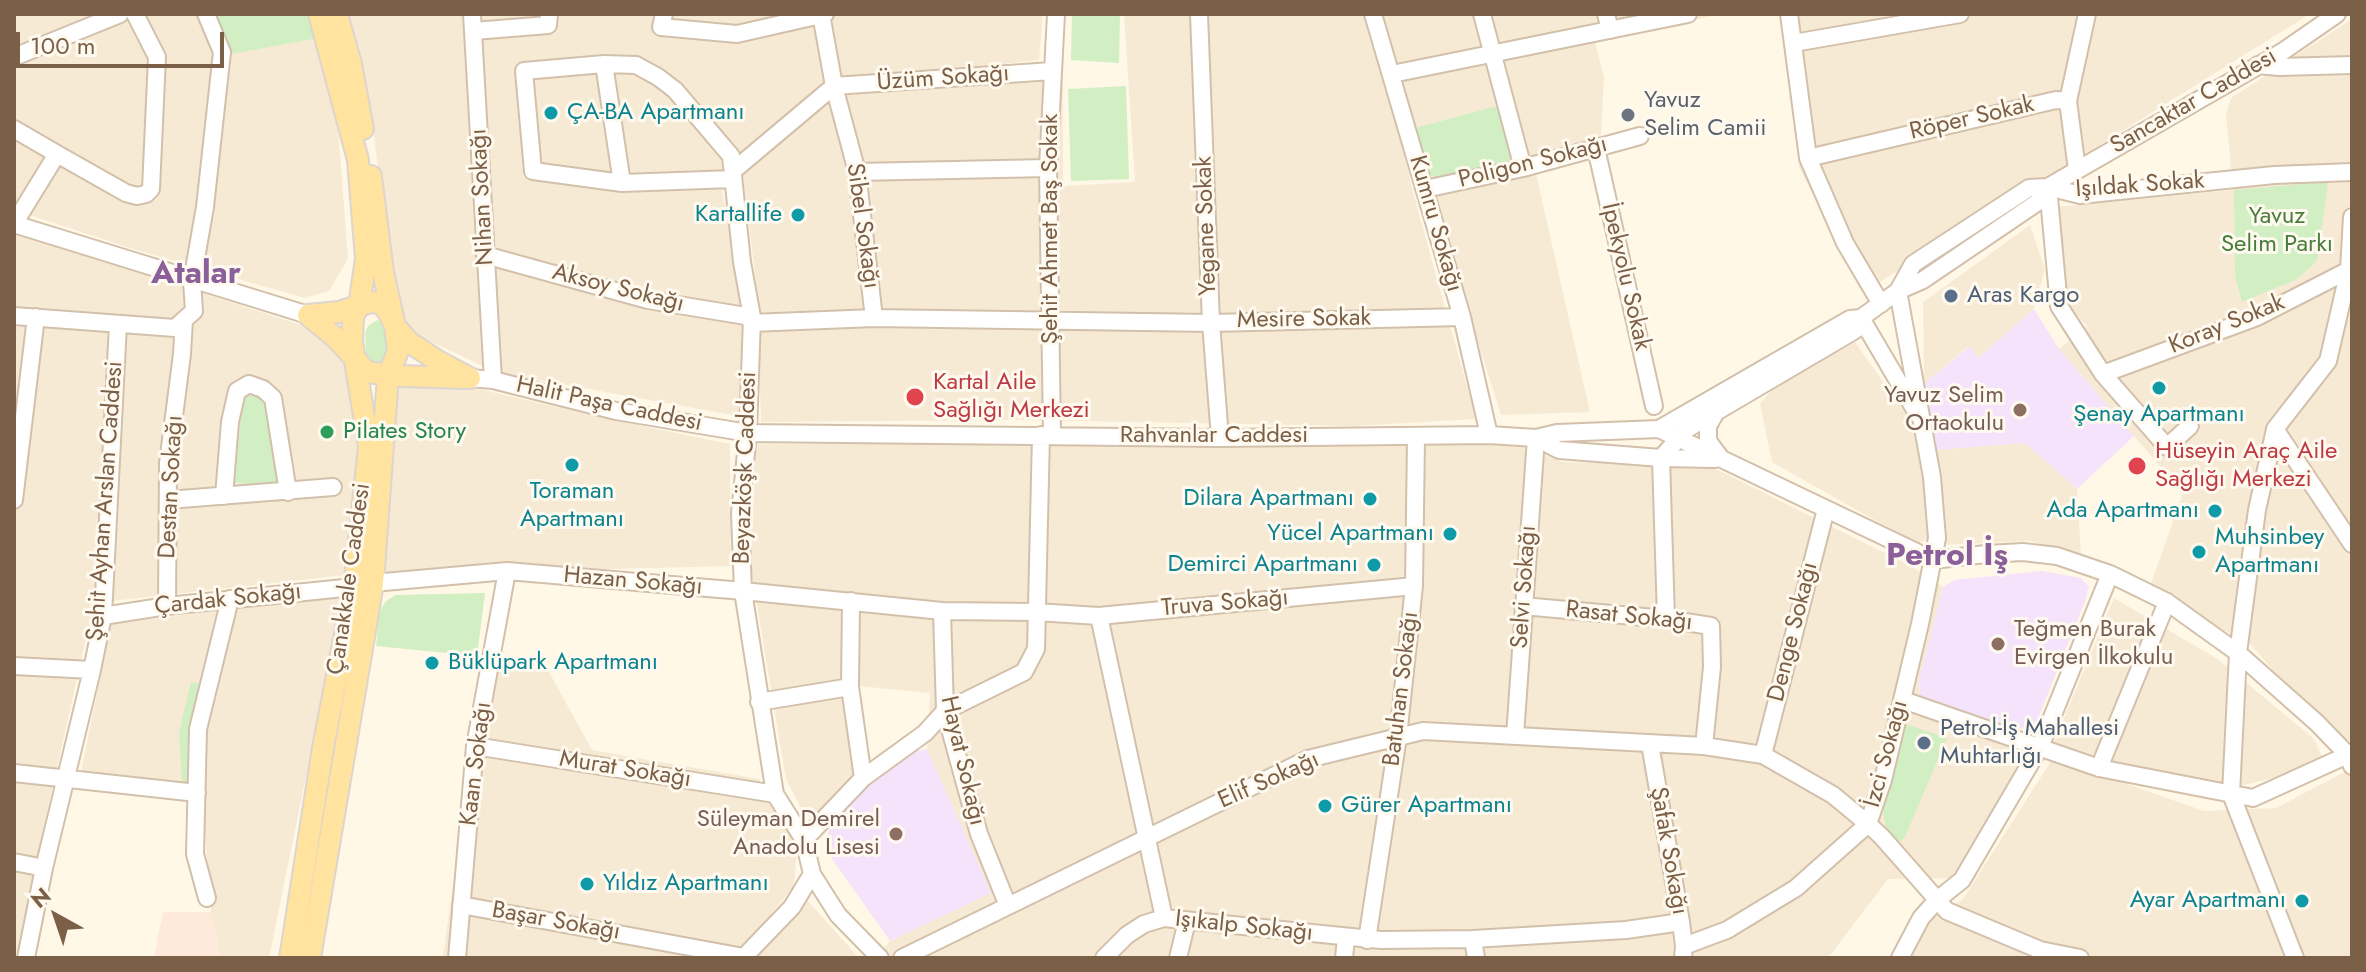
<!DOCTYPE html>
<meta charset="utf-8">
<style>
body{margin:0}
#map{position:relative;width:2366px;height:972px;overflow:hidden;background:#fff8e7;font-family:Jost,sans-serif}
canvas{display:block}
.frame{position:absolute;inset:0;border:16px solid #7c5f47;pointer-events:none}
.north{position:absolute;left:16px;top:876px;width:80px;height:80px;-webkit-text-stroke:6px #fffaf0;paint-order:stroke;rotate:320deg;font-size:22px;font-weight:700;line-height:32px;text-align:center;color:#7c5f47}
.north::after{content:'';display:block;margin:auto;width:28px;height:36px;background:#7c5f47;clip-path:polygon(50% 0,100% 100%,50% 72%,0 100%)}
.scale{position:absolute;left:16px;top:32px;width:208px;height:36px;box-sizing:border-box;border:4px solid #7c5f47;border-top:0;padding-left:10px;font-size:24px;line-height:28px;white-space:nowrap;color:#7c5f47;-webkit-text-stroke:6px #fffaf0;paint-order:stroke}
</style>
<div id="map">
<canvas width="2366" height="972"></canvas>
<div class="frame"></div>
<div class="north">N</div>
<div class="scale">100 m</div>
</div>
<script>
const ctx = document.querySelector('canvas').getContext('2d');
ctx.lineJoin = 'round';
function fillPath(path, color) { ctx.fillStyle = color; ctx.fill(path, 'evenodd'); }
const shape = rows => new Path2D(rows.map(r => 'M' + r).join(''));
function stroke(path, color, width, dash) { ctx.strokeStyle = color; ctx.lineWidth = width; ctx.lineCap = dash ? 'butt' : 'round'; ctx.setLineDash(dash || []); ctx.stroke(path); }
function drawText(font, color, halo, rows, align = 'center') {
  ctx.font = font + ' Jost,sans-serif'; ctx.lineWidth = 6; ctx.setLineDash([]); ctx.textBaseline = 'middle'; ctx.strokeStyle = halo; ctx.fillStyle = color; for (const [text, x, y, turn = 0] of rows) {
    ctx.save(); ctx.translate(x, y); ctx.rotate((+turn || 0) * Math.PI / 180); ctx.textAlign = isNaN(turn) ? turn : align; if (halo) ctx.strokeText(text, 0, 0); ctx.fillText(text, 0, 0); ctx.restore();
  }
}
const residential = shape([
 [14,14,210,14,220,55,319,38,337,114,348,259,329,291,305,298,136,250,14,210],
 [344,14,1043,14,1039,60,835,83,721,185,735,259,748,349,743,417,495,372,411,332,395,305,369,97],
 [1124,14,1369,14,1416,203,1476,419,1355,426,1014,420,761,422,757,290,743,176,838,94,1063,78,1063,186,1135,182],
 [1382,14,1721,14,1595,41,1604,78,1600,156,1534,165,1590,412,1501,415,1434,203],
 [1782,14,2310,14,1862,293,1799,167],
 [2352,19,2352,739,2338,746,2251,645,2149,589,2183,493,2059,349,2087,326,2065,303,2054,207,2233,190,2226,114,2231,98],
 [2030,225,2045,269,2034,309,1978,358,1969,346,1924,384,1923,302],
 [14,232,307,327,349,363,361,450,346,575,112,601,92,613,46,816,17,958,14,958],
 [1855,342,1911,421,1932,485,1934,535,1917,544,1772,462,1760,404,1774,387],
 [422,376,614,420,730,444,731,566,380,575,392,466,398,389],
 [2026,443,2077,489,2081,554,2029,541,1942,545,1934,450],
 [756,444,1523,444,1562,462,1710,466,1913,567,1943,587,1918,684,1921,695,2015,729,2032,764,1957,878,1888,879,1828,958,877,958,890,941,990,892,927,749,930,693,858,686,873,783,831,819,805,816,786,779,750,564],
 [343,595,269,958,220,958,211,912,202,789,80,777,111,624],
 [2114,598,2219,660,2314,739,2326,765,2236,787,2188,787,2054,742],
 [513,667,549,672,592,750,759,779,797,848,794,886,735,958,443,958,482,669],
 [2053,758,2204,811,2276,808,2352,768,2352,958,1902,958,1934,917,1963,899],
 [807,900,859,958,756,958]
]);
const commercial = shape([
 [163,912,211,912,220,958,154,958]
]);
const education = shape([
 [2034,309,2059,349,2134,436,2077,489,2025,443,1934,450,1924,384,1970,346,1978,358],
 [2042,571,2081,578,2089,587,2084,604,2036,723,2027,728,2015,729,1921,696,1918,684,1943,587,1954,580],
 [927,749,991,893,890,941,825,849,831,819,907,753]
]);
const green = shape([
 [210,14,311,14,319,38,220,56],
 [1072,14,1120,14,1119,63,1071,60],
 [1126,86,1129,179,1071,181,1068,89],
 [1501,105,1513,157,1510,161,1506,164,1439,178,1428,174,1415,128],
 [2328,182,2318,258,2313,265,2295,280,2242,302,2235,276,2234,190],
 [377,320,384,326,389,344,386,357,376,368,368,359,366,354,365,333,368,326],
 [256,394,264,395,274,424,278,485,235,483,242,404,246,397],
 [485,593,477,656,376,646,379,614,385,602,395,595],
 [191,682,203,685,190,729,190,781,186,786,182,784,179,733],
 [1906,724,1947,738,1905,837,1894,847,1887,833,1883,811,1884,798]
]);
const minor = shape([
 [135,14,157,57,151,189,146,194,137,196,126,193,57,154,14,224,308,315],
 [472,14,493,380],
 [664,14,661,27,737,34,825,14],
 [1199,14,1211,323,1220,438],
 [1373,14,1462,317,1489,435],
 [1482,14,1523,168],
 [1606,14,1610,30],
 [1789,14,1808,158,1845,243,1881,304],
 [474,31,548,25,549,14],
 [1794,43,1960,14],
 [14,57,120,14],
 [604,64,622,183],
 [2258,65,2279,67,2352,65],
 [1392,74,1688,14],
 [2068,101,2087,14],
 [14,129,57,154],
 [1596,148,1654,406],
 [1808,158,2056,100,2068,101,2077,170],
 [733,171,834,86,1052,71],
 [857,172,1048,168],
 [733,179,622,183,533,171,524,71,604,64,636,65,658,77,675,90,731,156,742,262,752,317,748,433,740,513,743,591,775,794,804,840,812,874,838,915,880,958],
 [2048,187,2059,306,2103,374,2167,447,2190,426],
 [1425,189,1523,168,1640,136],
 [485,255,648,300,752,317],
 [1898,291,1913,264,2029,188,2048,187,2080,195,2274,175,2352,172],
 [14,316,175,328,194,311,192,281,205,207,222,52,206,14],
 [874,318,1211,323,1462,317],
 [1861,318,1918,415],
 [751,323,874,318,857,172,834,86,821,14],
 [2103,374,2257,317,2349,270,2352,271],
 [470,378,493,380,616,411,748,433,1220,438,1489,435,1536,438,1557,433,1659,429,1850,319,1861,318,1898,291,1923,280,2038,202,2048,187,2282,52,2337,14],
 [1716,412,1708,426,1708,441,1720,457],
 [1659,429,1933,560,1986,554,2023,552,2057,556,2110,574,2167,602,2238,653,2317,723,2348,755,2352,766],
 [2275,429,2352,544],
 [1052,435,1048,168,1056,14],
 [1536,438,1559,450,1661,458,1715,459],
 [1661,458,1687,429,1852,332,1858,328,1861,318],
 [1661,458,1666,619],
 [224,496,230,422,237,391,249,384,263,389,273,398,288,492],
 [14,500,36,317],
 [168,500,333,487],
 [373,583,507,571,743,591,942,611,1036,612,1099,616,1414,586],
 [851,601,850,687,863,778],
 [167,606,168,463,182,354,184,320],
 [1523,606,1666,619,1711,626,1712,667,1704,746],
 [942,611,945,711,979,834,1008,906],
 [103,616,167,606,354,587],
 [1099,616,1164,918,1381,940,1473,939,1626,930,1681,922],
 [14,666,92,670],
 [1903,700,2099,768,2253,798,2352,753],
 [759,702,850,687],
 [1515,736,1536,438],
 [1650,744,1681,922,1684,946,1683,958],
 [475,746,775,794],
 [1763,755,1826,509],
 [2099,768,2167,602],
 [14,773,197,793],
 [804,840,863,778,925,733,945,711,1024,672,1036,649,1041,435],
 [14,862,44,868],
 [207,898,195,854,198,729,230,599],
 [461,905,744,957],
 [1473,939,1476,958],
 [1367,940,1398,737,1414,586,1416,437],
 [1684,946,1727,930,1796,888,1868,824,1883,780,1920,624,1937,538,1932,477,1898,291],
 [26,958,44,868,92,670,103,616,118,324],
 [457,958,475,746,507,571],
 [743,958,792,907,812,874],
 [902,958,1308,759,1423,731,1704,746,1763,755,1833,795,1868,824,1882,837,1947,911,2040,950,2080,958],
 [1104,958,1127,935,1144,924,1164,918],
 [1178,958,1187,921],
 [1344,958,1346,938],
 [1900,958,1921,918,1937,900,1962,880,2040,747,2110,574],
 [2295,958,2231,794,2238,653,2257,510,2275,429,2328,361,2349,270,2352,217]
]);
const major = shape([
 [337,14,351,64,363,129],
 [308,315,339,312,371,302,380,303,387,310,395,326,409,342,438,361,470,378],
 [308,315,336,338,367,372,400,376,464,378],
 [290,958,323,748,354,587,369,447,352,342,353,316,359,306,366,259,358,160,319,14],
 [310,958,373,583,388,376,398,351,395,326,383,272,371,176]
]);
const markers = [
 [551,113,8,"#0f9aa8"],
 [1628,115,8,"#6b7280"],
 [798,215,8,"#0f9aa8"],
 [1951,296,8,"#5c6f8a"],
 [2159,388,8,"#0f9aa8"],
 [915,397,10,"#e0444e"],
 [2020,410,8,"#8d6e63"],
 [327,432,8,"#2e9e5b"],
 [572,465,8,"#0f9aa8"],
 [2137,466,10,"#e0444e"],
 [1370,499,8,"#0f9aa8"],
 [2215,511,8,"#0f9aa8"],
 [1450,534,8,"#0f9aa8"],
 [2199,552,8,"#0f9aa8"],
 [1374,565,8,"#0f9aa8"],
 [1998,644,8,"#8d6e63"],
 [432,663,8,"#0f9aa8"],
 [1924,743,8,"#5c6f8a"],
 [1325,806,8,"#0f9aa8"],
 [896,834,8,"#8d6e63"],
 [587,884,8,"#0f9aa8"],
 [2302,901,8,"#0f9aa8"]
];
const streetNames = [
 ["Üzüm Sokağı",943,79,-4],
 ["Sancaktar Caddesi",2194,102,-30],
 ["Röper Sokak",1972,119,-13],
 ["Poligon Sokağı",1533,163,-14],
 ["Işıldak Sokak",2140,186,-4],
 ["Nihan Sokağı",483,197,-93],
 ["Kumru Sokağı",1435,224,74],
 ["Sibel Sokağı",862,226,82],
 ["Yegane Sokak",1207,226,-92],
 ["Şehit Ahmet Baş Sokak",1051,229,-90],
 ["İpekyolu Sokak",1625,277,77],
 ["Aksoy Sokağı",618,289,14],
 ["Mesire Sokak",1304,320,-1],
 ["Koray Sokak",2227,325,-22],
 ["Halit Paşa Caddesi",609,405,12],
 ["Rahvanlar Caddesi",1214,436],
 ["Beyazköşk Caddesi",746,468,-88],
 ["Destan Sokağı",172,487,-87],
 ["Şehit Ayhan Arslan Caddesi",106,501,-86],
 ["Çanakkale Caddesi",350,579,-82],
 ["Hazan Sokağı",633,582,5],
 ["Selvi Sokağı",1525,587,-86],
 ["Çardak Sokağı",228,600,-6],
 ["Truva Sokağı",1225,604,-5],
 ["Rasat Sokağı",1629,617,6],
 ["Denge Sokağı",1794,632,-76],
 ["Batuhan Sokağı",1402,689,-83],
 ["İzci Sokağı",1887,754,-75],
 ["Hayat Sokağı",962,761,77],
 ["Kaan Sokağı",477,764,-83],
 ["Murat Sokağı",625,770,9],
 ["Elif Sokağı",1269,781,-24],
 ["Şafak Sokağı",1668,851,80],
 ["Başar Sokağı",556,922,10],
 ["Işıkalp Sokağı",1244,927,6]
];
const worshipNames = [
 ["Yavuz",1644,101],
 ["Selim Camii",1644,129]
];
const cultureNames = [
 ["ÇA-BA Apartmanı",567,113,"left"],
 ["Kartallife",782,215],
 ["Şenay Apartmanı",2159,415,"center"],
 ["Toraman",572,492,"center"],
 ["Apartmanı",572,520,"center"],
 ["Dilara Apartmanı",1354,499],
 ["Ada Apartmanı",2199,511],
 ["Yücel Apartmanı",1434,534],
 ["Muhsinbey",2215,538,"left"],
 ["Apartmanı",2215,566,"left"],
 ["Demirci Apartmanı",1358,565],
 ["Büklüpark Apartmanı",448,663,"left"],
 ["Gürer Apartmanı",1341,806,"left"],
 ["Yıldız Apartmanı",603,884,"left"],
 ["Ayar Apartmanı",2286,901]
];
const parkNames = [
 ["Yavuz",2277,217],
 ["Selim Parkı",2277,245]
];
const serviceNames = [
 ["Aras Kargo",1967,296],
 ["Petrol-İş Mahallesi",1940,729],
 ["Muhtarlığı",1940,757]
];
const healthNames = [
 ["Kartal Aile",933,383],
 ["Sağlığı Merkezi",933,411],
 ["Hüseyin Araç Aile",2155,452],
 ["Sağlığı Merkezi",2155,480]
];
const educationNames = [
 ["Yavuz Selim",2004,396],
 ["Ortaokulu",2004,424],
 ["Teğmen Burak",2014,630,"left"],
 ["Evirgen İlkokulu",2014,658,"left"],
 ["Süleyman Demirel",880,820],
 ["Anadolu Lisesi",880,848]
];
const leisureNames = [
 ["Pilates Story",343,432]
];
const districtNames = [
 ["Atalar",196,275],
 ["Petrol İş",1947,557]
];
fillPath(residential, '#f7ead4');
fillPath(commercial, '#ffe9db');
fillPath(education, '#f5e3fb');
fillPath(green, '#d1efc3');
stroke(minor, '#d3c0ab', 20);
stroke(major, '#ddd5cf', 24);
stroke(minor, '#fff', 16);
stroke(major, '#ffe39e', 20);
for (const [x, y, r, color] of markers) { const dot = new Path2D(); dot.arc(x, y, r, 0, 2 * Math.PI); ctx.fillStyle = color; ctx.fill(dot); stroke(dot, '#fffaf0', 3); }
drawText('24px', '#7c5f47', '#fffaf0', streetNames);
drawText('24px', '#5b616d', '#fffaf0', worshipNames, 'left');
drawText('24px', '#0d838f', '#fffaf0', cultureNames, 'right');
drawText('24px', '#497d3c', '#fffaf0', parkNames);
drawText('24px', '#4e5e75', '#fffaf0', serviceNames, 'left');
drawText('24px', '#be3a42', '#fffaf0', healthNames, 'left');
drawText('24px', '#785e54', '#fffaf0', educationNames, 'right');
drawText('24px', '#27864d', '#fffaf0', leisureNames, 'left');
drawText('bold 32px', '#8b5f99', '#fffaf0', districtNames);
</script>
